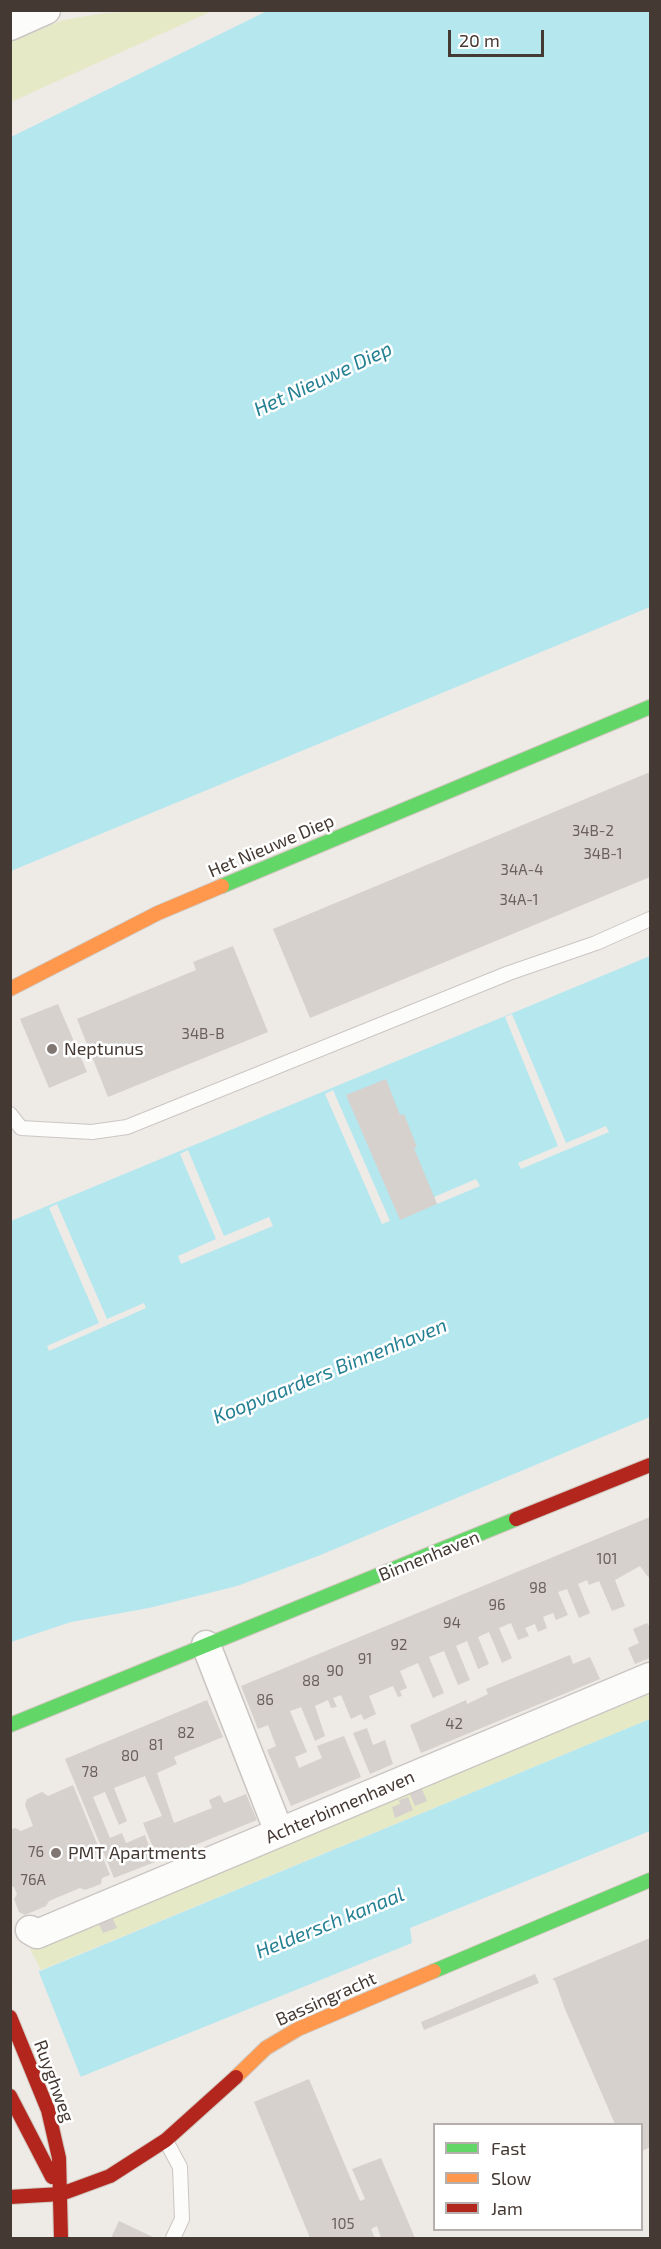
<!DOCTYPE html>
<style>
body{margin:0}
#map{position:relative;width:661px;height:2249px;overflow:hidden;background:#eeeae6;font-family:"Exo 2",sans-serif}
canvas{display:block}
.frame{position:absolute;inset:0;border:12px solid #453933;pointer-events:none}
.legend{position:absolute;left:433px;top:2123px;width:210px;height:108px;box-sizing:border-box;background:#fff;border:2px solid #b5b0ad;margin:0;padding:8px 10px;list-style:none;font-size:18px;color:#453933}
.legend li{display:flex;align-items:center;gap:12px;height:30px}
.legend b{width:30px;border:2px solid #b5b0ad}
.scale{position:absolute;left:448px;top:30px;width:96px;height:27px;box-sizing:border-box;border:3px solid #453933;border-top:0;padding-left:8px;font-size:18px;line-height:21px;white-space:nowrap;color:#453933;-webkit-text-stroke:4px #fff;paint-order:stroke}
</style>
<div id="map">
<canvas width="661" height="2249"></canvas>
<div class="frame"></div>
<ul class="legend">
<li><b style="height:8px;background:#63d668"></b>Fast</li>
<li><b style="height:8px;background:#ff974d"></b>Slow</li>
<li><b style="height:8px;background:#b3261e"></b>Jam</li>
</ul>
<div class="scale">20 m</div>
</div>
<script>
const ctx = document.querySelector('canvas').getContext('2d');
ctx.lineJoin = 'round';
function fillPath(path, color) { ctx.fillStyle = color; ctx.fill(path, 'evenodd'); }
const shape = rows => new Path2D(rows.map(r => 'M' + r).join(''));
function stroke(path, color, width, dash) { ctx.strokeStyle = color; ctx.lineWidth = width; ctx.lineCap = dash ? 'butt' : 'round'; ctx.setLineDash(dash || []); ctx.stroke(path); }
function drawText(font, color, halo, rows, align = 'center') {
  ctx.font = font + ' "Exo 2",sans-serif'; ctx.lineWidth = 5; ctx.setLineDash([]); ctx.textBaseline = 'middle'; ctx.strokeStyle = halo; ctx.fillStyle = color; for (const [text, x, y, turn = 0] of rows) {
    ctx.save(); ctx.translate(x, y); ctx.rotate((+turn || 0) * Math.PI / 180); ctx.textAlign = isNaN(turn) ? turn : align; if (halo) ctx.strokeText(text, 0, 0); ctx.fillText(text, 0, 0); ctx.restore();
  }
}
const green = shape([
 [147,11,212,11,11,102,11,42,63,20,105,13],
 [650,1694,650,1719,41,1970,30,1949]
]);
const water = shape([
 [269,10,650,11,650,607,11,871,11,137],
 [650,956,650,1417,318,1556,237,1586,149,1608,71,1622,11,1642,11,1221],
 [650,1719,650,1831,410,1928,412,1943,11,2105,11,1983]
]);
const pier = shape([
 [512,1014,566,1143,606,1126,609,1132,521,1169,518,1163,558,1146,505,1017],
 [333,1090,390,1221,382,1224,325,1094],
 [188,1150,224,1236,269,1217,273,1226,181,1264,178,1256,216,1239,180,1154],
 [476,1179,480,1186,437,1204,434,1197],
 [57,1204,107,1319,144,1303,146,1308,49,1351,47,1346,99,1323,49,1208],
 [38,1970,82,2080,10,2108,11,1982]
]);
const building = shape([
 [650,772,650,877,310,1018,273,929],
 [233,946,268,1032,108,1097,77,1019,196,970,193,962],
 [58,1004,87,1072,49,1088,20,1019],
 [386,1079,400,1115,404,1114,417,1147,414,1148,437,1204,400,1220,346,1095],
 [650,1517,650,1576,648,1577,640,1566,615,1580,625,1606,612,1611,599,1581,589,1585,587,1580,578,1584,590,1613,579,1618,567,1589,558,1592,568,1615,556,1620,553,1613,543,1617,547,1628,538,1632,535,1624,525,1628,529,1636,518,1640,511,1623,499,1628,512,1658,502,1663,489,1632,478,1637,489,1664,478,1669,467,1641,456,1646,470,1680,458,1685,444,1651,429,1657,444,1693,433,1698,418,1663,400,1671,407,1688,400,1691,402,1696,398,1697,393,1686,369,1696,376,1714,364,1720,361,1714,351,1719,341,1695,333,1698,337,1707,331,1708,328,1700,315,1706,325,1736,315,1741,301,1707,290,1711,307,1752,295,1757,299,1768,322,1758,317,1746,344,1736,361,1777,291,1806,267,1750,276,1746,268,1725,258,1729,241,1686],
 [647,1623,650,1627,650,1658,635,1664,628,1648,639,1643,633,1629],
 [570,1655,573,1664,590,1657,600,1679,421,1753,410,1725,466,1700,467,1704,488,1694,486,1689],
 [207,1700,223,1737,174,1757,177,1764,157,1773,174,1823,212,1808,209,1800,220,1795,224,1803,246,1794,257,1820,158,1860,143,1823,162,1816,145,1776,114,1788,127,1821,119,1825,105,1792,93,1797,110,1838,122,1833,126,1843,145,1835,155,1862,114,1878,65,1759],
 [367,1728,373,1745,385,1740,393,1764,370,1774,353,1733],
 [73,1785,110,1875,102,1878,101,1884,85,1890,80,1888,49,1901,46,1906,25,1915,19,1912,14,1899,17,1894,14,1887,10,1886,10,1830,15,1828,21,1831,33,1826,25,1805,27,1799,42,1792,48,1796],
 [421,1787,427,1801,415,1806,409,1792],
 [408,1797,413,1810,395,1818,392,1807,400,1804,399,1800],
 [113,1919,117,1928,103,1933,99,1924],
 [650,1938,650,2147,642,2151,642,2124,615,2124,565,2009,555,1981,552,1979],
 [535,1974,539,1983,424,2030,421,2022],
 [309,2079,360,2201,365,2199,352,2169,381,2158,415,2238,381,2238,377,2226,371,2229,375,2238,310,2238,254,2102],
 [119,2221,155,2238,111,2238]
]);
const lane = shape([
 [10,1114,21,1128,92,1132,127,1127,509,973,596,943,650,919],
 [166,2141,180,2167,182,2219,173,2238]
]);
const street = shape([
 [10,26,46,10],
 [206,1645,279,1832],
 [30,1930,37,1934,650,1677]
]);
const fast = shape([
 [222,886,650,707],
 [10,1725,516,1519],
 [434,1971,650,1880]
]);
const slow = shape([
 [10,989,158,913,222,886],
 [236,2077,266,2048,298,2029,434,1971]
]);
const jam = shape([
 [516,1519,650,1465],
 [10,2017,48,2110,59,2158,61,2238],
 [10,2096,52,2177],
 [10,2197,61,2194,110,2176,166,2140,236,2077]
]);
const markers = [
 [52,1049,6,"#807772"],
 [56,1853,6,"#807772"]
];
const numberNames = [
 ["34B-2",593,831],
 ["34B-1",603,854],
 ["34A-4",522,870],
 ["34A-1",519,900],
 ["34B-B",203,1034],
 ["101",607,1559],
 ["98",538,1588],
 ["96",497,1605],
 ["94",452,1623],
 ["92",399,1645],
 ["91",365,1659],
 ["90",335,1671],
 ["88",311,1681],
 ["86",265,1700],
 ["42",454,1724],
 ["82",186,1733],
 ["81",156,1745],
 ["80",130,1756],
 ["78",90,1772],
 ["76",36,1852],
 ["76A",33,1880],
 ["105",343,2224]
];
const streetNames = [
 ["Het Nieuwe Diep",271,846,-23],
 ["Binnenhaven",429,1556,-22],
 ["Achterbinnenhaven",340,1807,-23],
 ["Bassingracht",326,1999,-24],
 ["Ruyghweg",54,2081,70]
];
const poiNames = [
 ["Neptunus",64,1049],
 ["PMT Apartments",68,1853]
];
const waterNames = [
 ["Het Nieuwe Diep",323,379,-25],
 ["Koopvaarders Binnenhaven",330,1371,-22],
 ["Heldersch kanaal",330,1923,-22]
];
fillPath(green, '#e5e9c5');
fillPath(water, '#b5e7ef');
fillPath(pier, '#eeeae6');
fillPath(building, '#d6d1cd');
stroke(lane, '#cbc6c3', 16);
stroke(street, '#cbc6c3', 31);
stroke(fast, '#d0c7be', 16);
stroke(slow, '#d0c7be', 16);
stroke(jam, '#d0c7be', 16);
stroke(lane, '#fcfcfb', 14);
stroke(street, '#fcfcfb', 28);
stroke(fast, '#63d668', 14);
stroke(slow, '#ff974d', 14);
stroke(jam, '#b3261e', 14);
for (const [x, y, r, color] of markers) { const dot = new Path2D(); dot.arc(x, y, r, 0, 2 * Math.PI); ctx.fillStyle = color; ctx.fill(dot); stroke(dot, '#fff', 2); }
drawText('15px', '#6b605b', null, numberNames);
drawText('18px', '#453933', '#fff', streetNames);
drawText('18px', '#453933', '#fff', poiNames, 'left');
drawText('italic 20px', '#248193', '#fff', waterNames);
</script>
